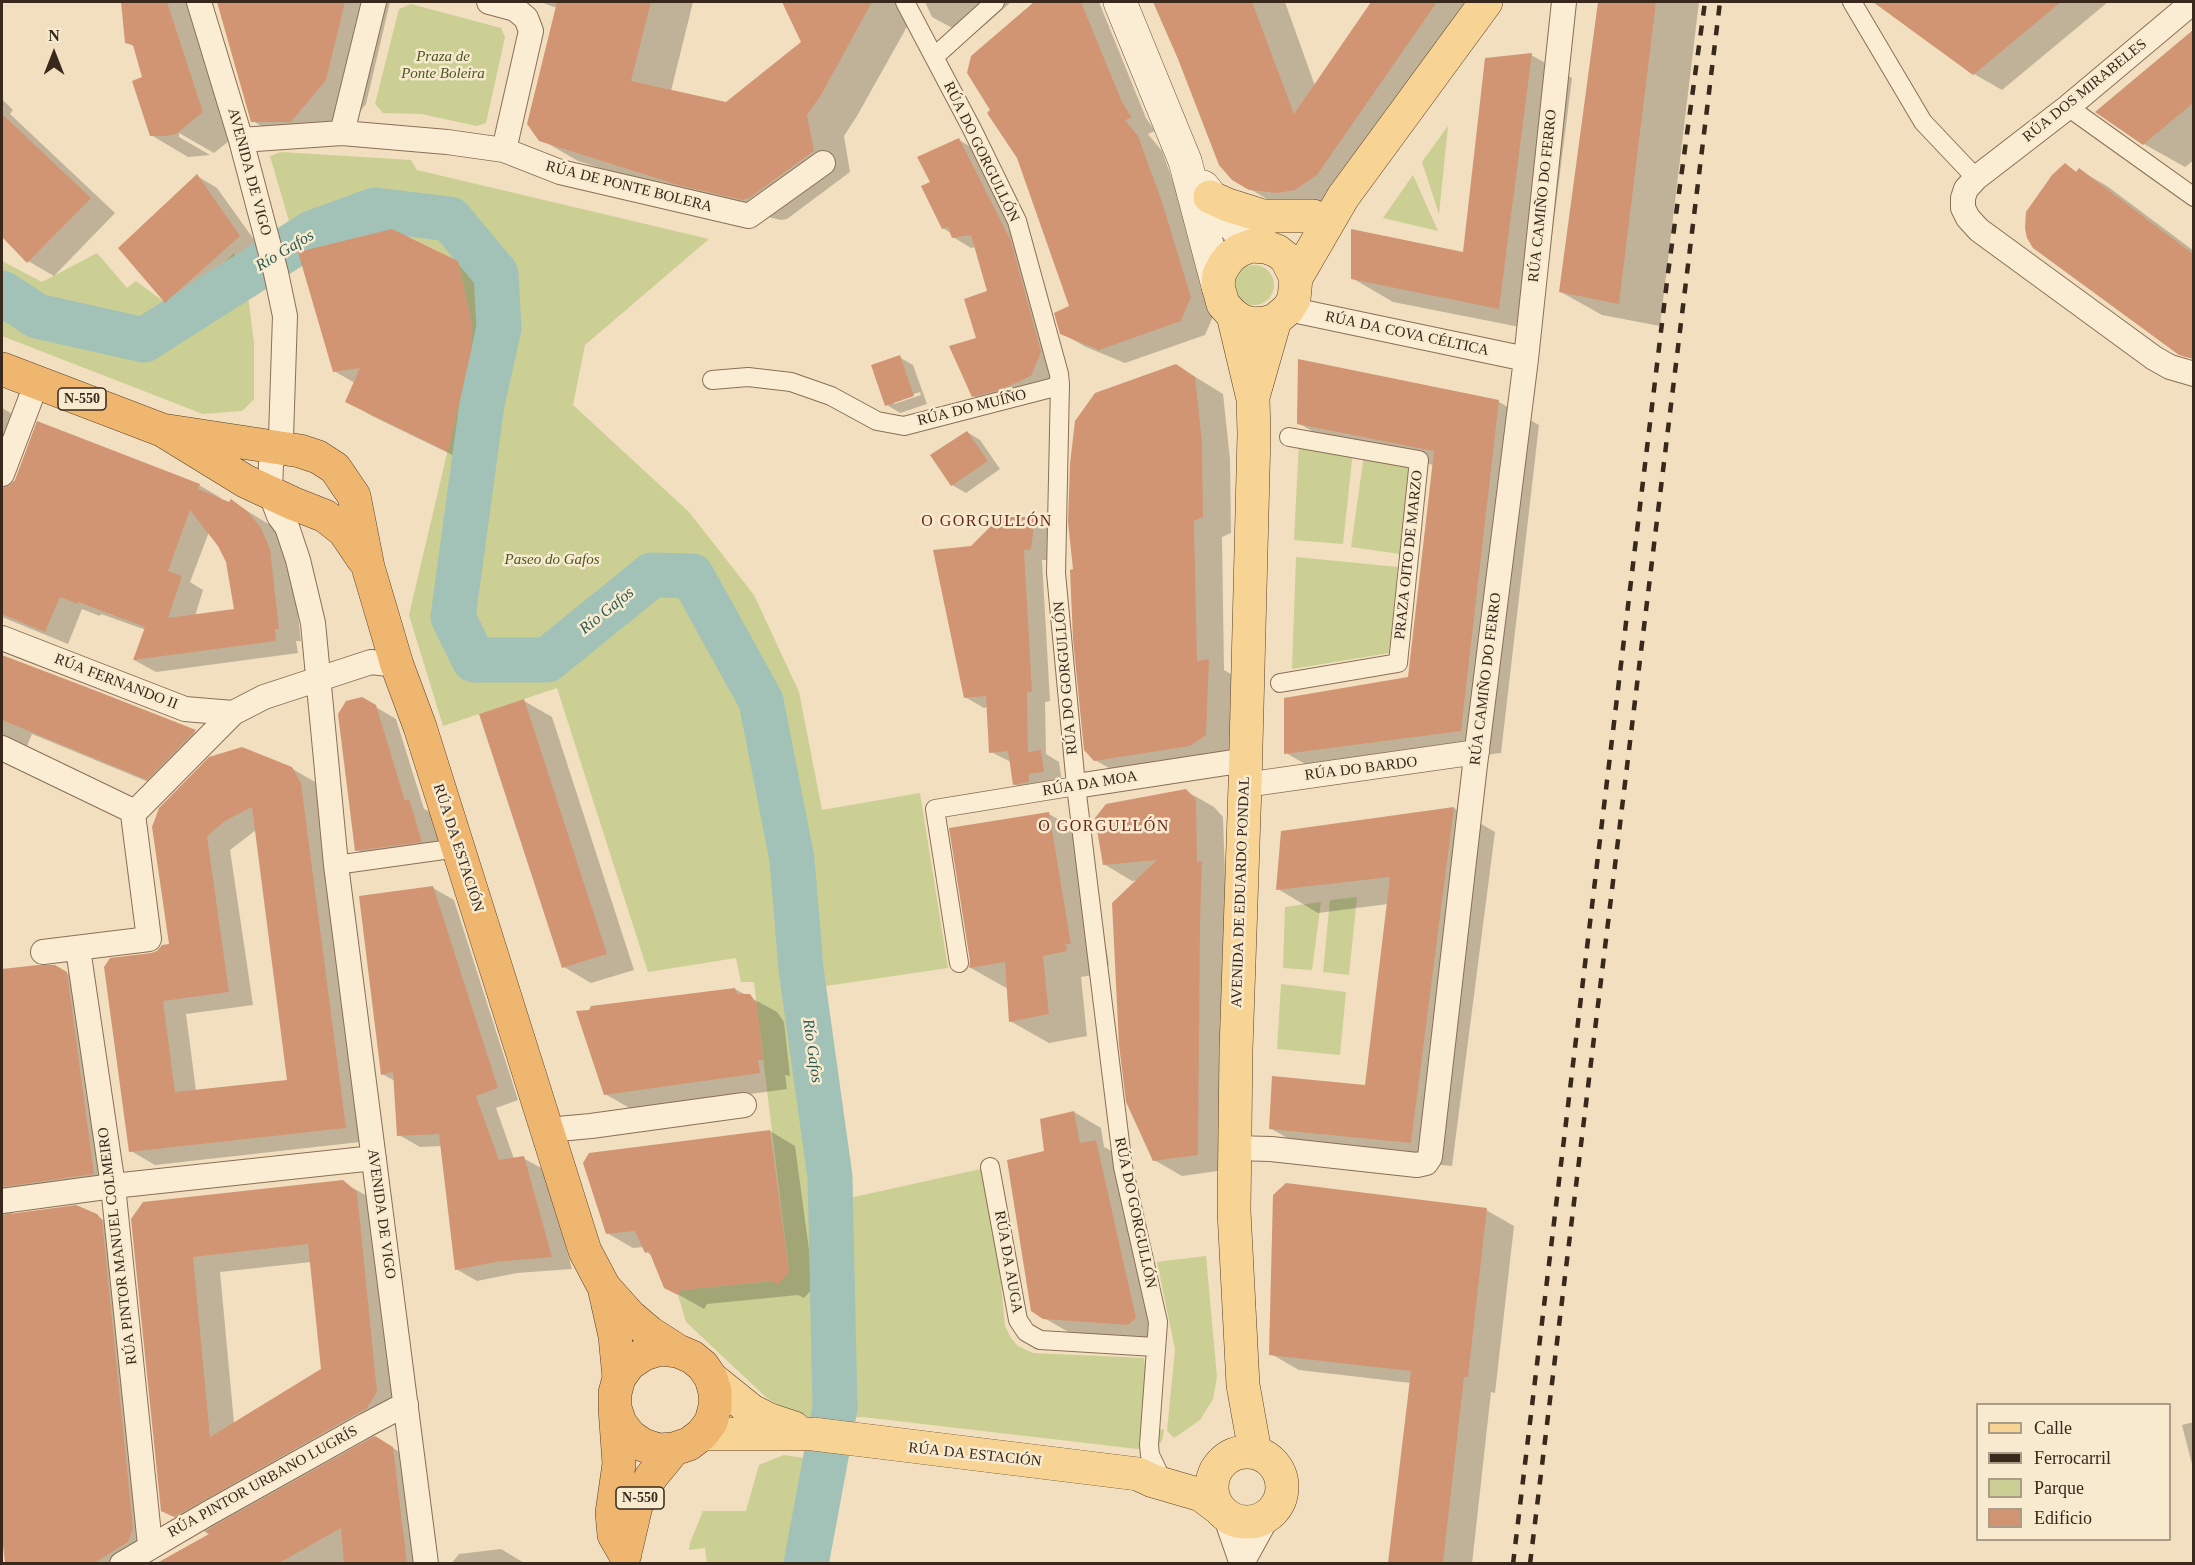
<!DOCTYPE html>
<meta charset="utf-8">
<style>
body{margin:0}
#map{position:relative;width:2195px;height:1565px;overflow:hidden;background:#f1dfbf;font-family:"Times New Roman",serif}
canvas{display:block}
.frame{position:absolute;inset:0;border:3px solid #39281c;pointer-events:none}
.legend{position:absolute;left:1976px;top:1403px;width:195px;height:138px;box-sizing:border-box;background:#f7eacf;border:2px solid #ab9c87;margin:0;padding:8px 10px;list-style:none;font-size:18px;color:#39281c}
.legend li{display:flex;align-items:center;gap:12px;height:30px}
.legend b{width:30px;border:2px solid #ab9c87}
.north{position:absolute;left:24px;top:24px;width:60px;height:60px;-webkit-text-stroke:4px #f7eacf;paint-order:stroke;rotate:0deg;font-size:16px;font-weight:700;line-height:24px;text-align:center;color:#39281c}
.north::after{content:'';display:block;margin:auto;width:21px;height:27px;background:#39281c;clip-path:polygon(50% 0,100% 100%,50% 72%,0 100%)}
</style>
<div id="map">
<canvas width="2195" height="1565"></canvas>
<div class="frame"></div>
<ul class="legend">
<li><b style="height:8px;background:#f7d394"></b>Calle</li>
<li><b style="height:8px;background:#39281c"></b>Ferrocarril</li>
<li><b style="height:16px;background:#cbcf93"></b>Parque</li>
<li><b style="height:16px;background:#d19573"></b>Edificio</li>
</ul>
<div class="north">N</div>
</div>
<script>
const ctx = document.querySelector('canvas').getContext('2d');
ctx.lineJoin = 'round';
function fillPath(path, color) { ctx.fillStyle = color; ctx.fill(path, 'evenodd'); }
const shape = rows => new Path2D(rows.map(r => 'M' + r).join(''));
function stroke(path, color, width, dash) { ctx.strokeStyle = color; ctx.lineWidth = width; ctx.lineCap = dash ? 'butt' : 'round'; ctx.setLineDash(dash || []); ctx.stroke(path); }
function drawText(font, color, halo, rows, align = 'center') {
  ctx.font = font + ' "Times New Roman",serif'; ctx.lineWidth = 5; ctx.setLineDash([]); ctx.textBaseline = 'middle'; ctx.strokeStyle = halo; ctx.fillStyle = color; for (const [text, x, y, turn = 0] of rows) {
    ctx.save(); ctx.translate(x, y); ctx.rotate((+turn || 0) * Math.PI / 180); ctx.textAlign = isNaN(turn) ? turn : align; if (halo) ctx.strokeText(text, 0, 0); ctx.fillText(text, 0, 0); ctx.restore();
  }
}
const green = shape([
 [411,4,501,28,505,37,486,123,477,126,421,114,383,113,375,104,399,9],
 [1448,126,1439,214,1422,162],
 [281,152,411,160,417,170,709,239,585,345,573,405,689,512,754,595,799,692,822,810,920,793,948,968,812,988,845,1199,990,1167,1005,1326,1011,1338,1018,1346,1033,1353,1144,1358,1153,1427,1164,1430,1162,1441,1156,1447,1146,1450,863,1417,805,1419,768,1399,686,1322,678,1295,681,1290,772,1281,789,1272,754,982,741,982,736,958,648,972,557,688,443,726,409,615,472,347,472,326,458,261,392,229,298,252,270,156],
 [1413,175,1438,231,1383,218],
 [97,253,127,288,136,281,175,310,234,253,245,272,254,343,254,399,242,411,203,414,2,336,2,261,42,282],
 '1234 285a20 20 0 1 1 40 0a20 20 0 1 1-40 0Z',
 [1299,442,1353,451,1343,544,1294,540],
 [1364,455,1409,463,1400,554,1351,547],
 [1296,557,1398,567,1389,653,1292,669],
 [1357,897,1349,975,1323,972,1330,900],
 [1321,902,1312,970,1283,968,1285,907],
 [1281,984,1346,992,1340,1055,1277,1049],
 [1206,1256,1217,1377,1213,1399,1200,1420,1174,1438,1167,1431,1175,1349,1157,1262],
 [784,1455,816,1460,797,1563,707,1563,705,1548,689,1550,690,1543,703,1511,746,1511,759,1465]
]);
const shadow = shape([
 [123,2,196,2,239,133,214,153,179,133,179,137,210,155,188,157,151,135,144,78,135,47,126,42],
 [218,2,390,2,366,104,333,145,294,145,253,121],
 [540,2,693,2,671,91,726,103,803,43,783,2,906,2,913,16,857,116,844,136,850,172,787,219,781,220,716,205,578,161,540,139,557,8],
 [925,2,1011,2,985,25,972,33,956,30,932,17],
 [1042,2,1099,2,1146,118,1155,131,1148,134,1162,151,1185,215,1215,312,1205,335,1125,363,1086,347,1061,333,1071,307,1018,157,992,110,1033,12],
 [1155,2,1285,2,1315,86,1373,2,1487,2,1358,198,1291,213,1250,189,1180,59],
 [1599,2,1699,2,1660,326,1602,315,1561,292],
 [1876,2,2108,2,2002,90,1974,74],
 [2194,32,2194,160,2185,167,2144,144,2097,111],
 [1531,55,1572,78,1540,331,1393,302,1352,278,1464,254],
 [2,99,13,110,10,114,115,213,54,276,28,261,2,236],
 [959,140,976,150,1028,252,1058,363,1048,386,991,406,974,396,977,339,989,292,976,247,971,248,953,237,952,234,943,228,932,183],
 [2065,165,2077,172,2079,170,2107,186,2194,251,2194,358,2184,355,2187,358,2180,354],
 [197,176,217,188,260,248,187,314,166,302,120,248],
 [457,262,483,277,497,341,497,362,473,465,372,416,347,401,355,383,334,371],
 [899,357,913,365,927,404,900,413,887,405],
 [920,392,921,395,894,404,894,401],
 [1176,365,1223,394,1230,459,1231,533,1222,537,1224,670,1236,677,1234,751,1123,776,1095,760,1074,570],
 [1499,402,1539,425,1501,753,1326,776,1286,753,1409,678,1434,465,1339,446,1298,423],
 [2,408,32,425,10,489,199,485,221,498,220,500,229,504,231,501,270,525,283,542,292,563,301,641,296,641,298,653,156,672,134,660,146,630,101,614,100,616,82,609,68,644,2,617],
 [209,532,220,546,227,561,235,611,195,616,203,590,190,582],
 [967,432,980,440,1000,469,966,493,952,485],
 [1001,519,1035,519,1053,529,1049,560,1042,560,1050,701,1045,702,1046,754,1059,762,1062,782,1032,794,1014,784,1011,762,991,752,988,707,984,708,965,697,972,547],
 [2,657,195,732,215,743,168,790,32,734,27,746,2,746],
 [362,699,396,719,424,809,430,812,442,853,378,862,357,850],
 [524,701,552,717,634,970,591,983,564,967],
 [291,768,315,782,324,797,369,1141,155,1165,131,1151,151,955,171,946,153,827],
 [256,830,289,1081,196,1091,186,1014,253,1005,230,850],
 [1186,791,1214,807,1223,817,1225,876,1230,879,1225,1170,1182,1176,1154,1160,1139,880,1132,881,1104,864],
 [1454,808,1495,832,1452,1166,1311,1152,1270,1128,1367,1086,1388,904,1318,913,1278,889,1282,832],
 [1049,814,1087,836,1109,965,1104,965,1105,973,1081,977,1087,1036,1049,1043,1010,1021,1008,989,971,968],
 [433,888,454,900,518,1100,496,1108,514,1159,523,1158,545,1170,572,1269,517,1273,477,1281,456,1269,442,1146,420,1147,399,1135,395,1081,382,1074],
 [55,966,80,981,117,1188,13,1209,12,1216,96,1216,121,1230,142,1564,6,1564,2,1523,2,971],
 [735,989,777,1012,784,1022,790,1076,785,1075,787,1089,633,1110,605,1094],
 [1074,1112,1101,1128,1104,1147,1123,1157,1155,1340,1072,1334,1044,1318,1046,1152],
 [770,1131,795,1146,814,1287,804,1298,798,1295,707,1304,704,1309,665,1287,653,1256,646,1252,644,1247,633,1248,607,1233],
 [342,1182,371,1198,404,1409,395,1424,373,1436,408,1457,436,1564,345,1564,345,1562,342,1564,174,1564,177,1554,212,1534,190,1526,162,1510,132,1220],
 [311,1262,322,1370,234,1423,220,1272],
 [1486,1210,1514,1226,1495,1393,1491,1392,1472,1564,1390,1564,1411,1383,1299,1370,1271,1354],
 [2194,1422,2194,1472,2182,1425],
 [501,1549,526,1564,451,1564,459,1554]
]);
const river = shape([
 [2,293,37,316,144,340,312,233,375,210,450,219,496,274,499,328,482,404,453,617,474,660,547,660,652,575,692,576,761,701,792,859,801,969,830,1177,835,1408,806,1564]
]);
const building = shape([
 [121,2,167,2,203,112,176,134,167,136,150,136,132,81,142,77,133,45,125,43],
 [217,2,345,2,326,80,291,122,251,122],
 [557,2,651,2,631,81,726,102,801,42,782,2,872,2,821,95,807,115,814,151,749,198,743,200,678,185,539,141,527,124],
 [1034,2,1081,2,1122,102,1132,118,1125,120,1138,136,1161,199,1191,297,1181,321,1099,350,1060,334,1054,313,1069,306,1017,158,987,113,990,110,967,73,971,56],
 [1153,2,1252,2,1294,114,1371,2,1437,2,1317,175,1295,190,1278,193,1249,190,1232,180,1219,165,1178,59],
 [1598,2,1656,2,1619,304,1559,292],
 [1873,2,2061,2,1973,75],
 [2193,30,2193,103,2143,145,2095,112],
 [1532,53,1499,309,1351,279,1351,229,1463,252,1485,58],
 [2,114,91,198,27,263,2,237],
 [959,138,1011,241,1041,352,1031,376,1000,390,972,397,949,346,976,338,964,299,987,291,971,235,952,238,948,227,942,229,921,186,930,182,917,157],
 [2065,163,2076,172,2079,168,2193,254,2193,359,2179,355,2033,248,2027,238,2025,228,2026,212,2052,175],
 [197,174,240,236,165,303,118,248],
 [392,229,458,261,472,326,472,347,448,452,345,402,360,368,333,372,298,252],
 [900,355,914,396,885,406,871,365],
 [1298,359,1499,400,1461,731,1284,754,1284,698,1408,677,1434,451,1297,424],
 [1176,364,1195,377,1202,442,1203,517,1194,521,1197,661,1209,659,1206,735,1190,746,1094,761,1084,750,1073,639,1070,570,1073,569,1068,522,1070,464,1075,421,1095,393],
 [37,421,200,484,198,489,229,502,231,499,247,511,261,528,270,549,279,629,275,629,276,641,133,660,145,627,78,602,78,604,60,597,45,632,2,614,2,488,10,485,15,480],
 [190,510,218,546,226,562,234,609,168,618,182,576,168,571],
 [967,431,988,461,951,486,930,455],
 [1000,517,1035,517,1031,550,1024,550,1032,692,1027,692,1028,752,1041,750,1044,772,1029,774,1029,782,1013,785,1008,751,989,753,986,696,964,698,933,550,971,546],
 [2,655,94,690,196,730,147,780,2,720],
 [362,697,376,705,405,801,409,799,422,842,355,851,338,714,346,701],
 [524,699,607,954,562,968,479,714],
 [242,747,292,767,301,783,346,1128,129,1152,104,967,110,958,151,953,157,951,162,945,169,944,152,827,159,808,209,757],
 [252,807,287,1080,175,1092,163,1001,229,992,207,836,225,821],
 [1186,789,1196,800,1197,862,1202,861,1200,924,1198,1155,1153,1161,1126,1102,1119,1045,1112,903,1157,860,1103,865,1095,818,1106,804],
 [1454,807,1411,1143,1269,1129,1272,1076,1365,1085,1390,877,1276,890,1281,831],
 [1049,812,1071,944,1066,944,1067,951,1043,956,1049,1014,1009,1022,1005,962,969,968,970,961,949,828],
 [433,886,498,1088,476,1096,499,1160,524,1156,552,1257,495,1262,455,1270,439,1134,397,1136,393,1072,381,1075,359,896],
 [38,965,55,965,67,972,94,1174,2,1187,2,969],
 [735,988,737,994,750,994,757,1004,763,1060,758,1060,760,1073,604,1095,576,1011,589,1010,591,1006],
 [1074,1111,1080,1143,1096,1140,1136,1318,1128,1325,1043,1319,1031,1311,1007,1160,1044,1151,1040,1119],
 [770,1130,789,1272,778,1285,772,1281,681,1290,678,1295,664,1288,649,1251,645,1253,635,1231,606,1234,583,1163,589,1153],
 [343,1180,357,1192,377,1392,367,1408,174,1517,161,1511,131,1219,143,1202],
 [308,1244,321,1369,210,1437,193,1257],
 [1286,1183,1487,1208,1468,1377,1464,1377,1443,1563,1388,1563,1411,1371,1269,1355,1273,1195],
 [76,1205,97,1214,102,1220,133,1529,128,1542,94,1563,5,1563,2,1536,2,1215],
 [375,1436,393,1447,407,1563,344,1563,341,1528,279,1563,157,1563,209,1534,205,1532,214,1526]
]);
const pedestrian = shape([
 [905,2,972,129,1017,221,1059,374,1060,384,1056,573,1076,786,1123,1167,1158,1322,1149,1445,1150,1455,1164,1484],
 [1852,2,1923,122,1976,178],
 [934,57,995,2],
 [2068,107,2194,197],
 [712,380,748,377,791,382,831,396,877,421,904,426,1051,388,1060,384],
 [1280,683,1398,663,1419,460,1289,437],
 [336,865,458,848],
 [959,963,935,809,1076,786],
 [990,1167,1018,1320,1026,1332,1040,1340,1155,1347]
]);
const minor = shape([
 [199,2,241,140,276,273,285,316,281,437,271,464,270,492,279,516,287,527,298,560,313,623,336,865,426,1564],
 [489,2,515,9,526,18,531,31,504,150],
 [2193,2,2068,107,1976,178,1966,189,1963,198,1963,208,1968,218,1979,230,2154,358,2170,367,2194,374],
 [342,133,374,2],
 [241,140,342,133,447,142,504,150,560,172,749,216,823,163],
 [1288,309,1526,359],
 [2,474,37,382],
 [2,638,185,709,233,713],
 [2,748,135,812],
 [1245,785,1477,752],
 [1076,786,1246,760],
 [78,949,113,1186,150,1545],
 [43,952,149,939,133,814,233,713,264,697,371,662,397,665],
 [547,1130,591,1126,744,1105],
 [1234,1148,1271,1149,1417,1165,1426,1163,1430,1157,1475,765,1526,359,1564,2],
 [2,1201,113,1186,374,1158],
 [1225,1515,1242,1564],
 [1242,1563,1268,1516],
 [122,1564,207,1514,366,1425,406,1404]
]);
const secondary = shape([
 [1120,2,1185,161,1218,286],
 [1203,187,1251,246]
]);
const primary = shape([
 [1210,197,1228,205,1263,216,1313,216],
 [1296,278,1343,197,1486,2],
 [1233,315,1242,321,1253,324,1265,323,1275,320,1288,309,1294,299,1296,278,1286,258,1277,251,1266,247,1251,246,1240,250,1231,256,1224,265,1219,275,1218,286,1223,304,1233,315,1253,399,1254,434,1245,785,1236,1050,1234,1211,1243,1385,1255,1452],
 [1253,397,1275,320],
 [711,1378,752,1411,770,1420,794,1428],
 [702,1434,813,1434,1138,1474,1153,1481,1201,1495,1217,1507],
 '1212 1487a35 35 0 1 1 70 0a35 35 0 1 1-70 0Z'
]);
const trunk = shape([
 [2,369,162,430,245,481,292,503,325,516,344,531,363,559],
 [162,430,300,451,318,457,335,468,354,496,368,567,397,665,420,727,585,1251,604,1287,615,1336,619,1378],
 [605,1288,630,1316,650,1333,678,1351],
 [615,1408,620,1423,630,1436,643,1445,658,1450,674,1449,689,1444,702,1434,711,1422,715,1407,715,1392,711,1378,703,1366,692,1357,678,1351,661,1349,644,1354,629,1364,619,1378,615,1393,615,1408,619,1464,612,1513,614,1535,625,1554],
 [626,1549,636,1506,651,1477,674,1449]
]);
const rail = shape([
 [1513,1564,1668,273,1705,2],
 [1530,1564,1720,2]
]);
const shields = [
 [82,399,48],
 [640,1498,48]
];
const shieldNames = [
 ["N-550",82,399],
 ["N-550",640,1498]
];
const parkNames = [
 ["Praza de",443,57],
 ["Ponte Boleira",443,74],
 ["Paseo do Gafos",552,560]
];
const streetNames = [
 ["RÚA DOS MIRABELES",2085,91,-39],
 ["RÚA DO GORGULLÓN",981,152,64],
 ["AVENIDA DE VIGO",249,172,75],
 ["RÚA DE PONTE BOLERA",629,187,14],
 ["RÚA CAMIÑO DO FERRO",1543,196,-84],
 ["RÚA DA COVA CÉLTICA",1407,334,12],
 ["RÚA DO MUÍÑO",972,408,-14],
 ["PRAZA OITO DE MARZO",1409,555,-84],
 ["RÚA DO GORGULLÓN",1066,678,-95],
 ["RÚA CAMIÑO DO FERRO",1486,679,-83],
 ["RÚA FERNANDO II",116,682,21],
 ["RÚA DO BARDO",1361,769,-7],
 ["RÚA DA MOA",1090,784,-9],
 ["RÚA DA ESTACIÓN",458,848,72],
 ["AVENIDA DE EDUARDO PONDAL",1241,892,-88],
 ["RÚA DO GORGULLÓN",1135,1213,78],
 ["AVENIDA DE VIGO",381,1214,82],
 ["RÚA PINTOR MANUEL COLMEIRO",118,1246,-97],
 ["RÚA DA AUGA",1008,1262,80],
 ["RÚA DA ESTACIÓN",975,1455,6],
 ["RÚA PINTOR URBANO LUGRÍS",263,1482,-29]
];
const waterNames = [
 ["Río Gafos",285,251,-31],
 ["Río Gafos",607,611,-39],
 ["Río Gafos",812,1051,82]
];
const neighbourhoodNames = [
 ["O GORGULLÓN",987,522],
 ["O GORGULLÓN",1104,827]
];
fillPath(green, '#cbcf93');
fillPath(shadow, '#0003');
stroke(river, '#a3c2b7', 45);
fillPath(building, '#d19573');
stroke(pedestrian, '#8a6f56', 20);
stroke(minor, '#8a6f56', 26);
stroke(secondary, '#6c503a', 34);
stroke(primary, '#583e2b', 34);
stroke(trunk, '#583e2b', 34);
stroke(pedestrian, '#fbedd3', 18);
stroke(minor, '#fbedd3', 24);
stroke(secondary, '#fbedd3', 33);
stroke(primary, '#f7d394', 33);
stroke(trunk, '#eeb66f', 33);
stroke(rail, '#39281c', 4.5, [10, 10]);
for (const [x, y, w] of shields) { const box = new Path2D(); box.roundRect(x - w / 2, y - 11, w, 22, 4.5); ctx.fillStyle = '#f7eacf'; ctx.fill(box); stroke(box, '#39281c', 1.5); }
drawText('bold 14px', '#39281c', null, shieldNames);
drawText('italic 15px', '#4c5721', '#f7eacf', parkNames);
drawText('15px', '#39281c', '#f7eacf', streetNames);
drawText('italic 16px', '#2a5a54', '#f7eacf', waterNames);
ctx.letterSpacing = '1.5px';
drawText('16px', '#682519', '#f7eacf', neighbourhoodNames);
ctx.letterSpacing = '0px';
</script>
